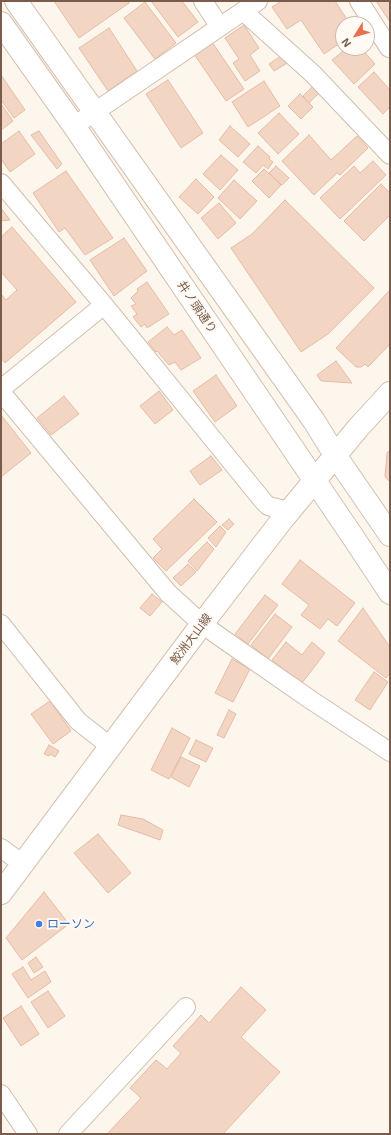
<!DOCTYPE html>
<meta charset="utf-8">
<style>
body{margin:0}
#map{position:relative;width:391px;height:1135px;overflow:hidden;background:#fdf6ec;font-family:"Exo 2",sans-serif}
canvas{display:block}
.frame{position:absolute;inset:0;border:2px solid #7a5c4d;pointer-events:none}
.north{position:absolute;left:335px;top:16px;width:40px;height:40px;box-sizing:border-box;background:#fffaf3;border:1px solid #cabbb1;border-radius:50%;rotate:233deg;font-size:11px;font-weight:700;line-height:16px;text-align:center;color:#7a5c4d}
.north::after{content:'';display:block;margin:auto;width:14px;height:18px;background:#e76f51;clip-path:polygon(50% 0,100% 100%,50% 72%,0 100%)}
</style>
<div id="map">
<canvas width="391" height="1135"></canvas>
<div class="frame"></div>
<div class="north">N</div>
</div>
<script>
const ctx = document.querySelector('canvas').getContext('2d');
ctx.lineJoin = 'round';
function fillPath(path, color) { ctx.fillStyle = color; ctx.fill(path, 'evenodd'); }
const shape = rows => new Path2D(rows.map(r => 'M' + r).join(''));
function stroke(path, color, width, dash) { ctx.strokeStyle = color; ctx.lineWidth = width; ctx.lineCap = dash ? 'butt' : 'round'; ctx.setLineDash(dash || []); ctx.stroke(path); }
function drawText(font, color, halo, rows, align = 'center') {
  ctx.font = font + ' "Exo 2","Noto Sans JP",sans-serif'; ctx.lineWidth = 4; ctx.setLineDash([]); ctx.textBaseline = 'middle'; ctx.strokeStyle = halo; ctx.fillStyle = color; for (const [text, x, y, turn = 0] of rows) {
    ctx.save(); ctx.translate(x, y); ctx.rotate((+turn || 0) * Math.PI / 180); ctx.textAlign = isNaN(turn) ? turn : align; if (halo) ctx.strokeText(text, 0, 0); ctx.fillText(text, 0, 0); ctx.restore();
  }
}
const building = shape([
 [54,1,128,1,129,3,79,38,54,1],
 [151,1,182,1,198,22,178,37,151,1],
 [282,1,335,1,350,24,343,24,343,41,324,54,301,20,287,29,272,7,282,1],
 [376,1,390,1,390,22,376,1],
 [145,2,176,43,155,59,124,18,145,2],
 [244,25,259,48,250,55,260,71,245,81,233,63,239,59,225,38,244,25],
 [109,28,137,71,108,91,79,48,109,28],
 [212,42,244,89,226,101,194,54,212,42],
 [347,48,361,48,375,64,354,84,332,60,347,48],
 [284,54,289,62,274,71,269,64,284,54],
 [374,72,390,90,390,107,383,114,358,87,374,72],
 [1,75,25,110,14,118,1,100,1,75],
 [168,80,203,133,181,148,146,94,168,80],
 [264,81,280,106,248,127,232,102,264,81],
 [313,86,320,92,309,103,303,96,313,86],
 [300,94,313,107,301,119,288,106,300,94],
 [1,104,13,121,1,130,1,104],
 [279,113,299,134,278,154,258,133,279,113],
 [230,126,250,144,238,157,219,140,230,126],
 [19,131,35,154,10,172,1,159,1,144,19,131],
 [39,131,62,164,57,169,31,135,39,131],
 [309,135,331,160,357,136,368,148,340,175,337,173,314,195,282,161,309,135],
 [258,146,270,157,269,159,273,162,268,169,263,165,256,173,243,162,258,146],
 [221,155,238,170,220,190,203,174,221,155],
 [373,161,386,175,340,219,320,198,354,166,360,173,373,161],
 [276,166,289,178,282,185,269,173,276,166],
 [264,169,281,185,269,198,252,181,264,169],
 [66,171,113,238,85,255,65,228,59,232,33,193,66,171],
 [196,179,214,197,198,214,179,197,196,179],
 [234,180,257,201,240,219,218,198,234,180],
 [381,184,390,193,390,215,364,241,344,221,381,184],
 [285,200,374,288,328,334,301,352,231,248,252,234,285,200],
 [219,203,236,223,218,239,201,218,219,203],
 [1,208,10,220,1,221,1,208],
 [12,227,76,302,5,363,1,358,1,294,6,300,17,290,1,272,1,237,12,227],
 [124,238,147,271,114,296,90,260,124,238],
 [147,282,169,314,147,328,145,324,141,327,133,317,137,314,131,306,136,304,131,298,138,291,137,289,147,282],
 [389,291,390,292,390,344,368,367,365,364,361,367,356,367,336,348,389,291],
 [167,327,174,335,182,330,201,358,181,370,175,362,169,365,157,351,156,352,148,342,167,327],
 [336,361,352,383,321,381,317,375,336,361],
 [216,375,237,406,215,422,193,391,216,375],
 [159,391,173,410,155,424,140,406,159,391],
 [64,396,79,414,51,435,37,418,64,396],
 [1,415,31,453,1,477,1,415],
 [390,450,390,480,389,481,385,477,387,453,390,450],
 [211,456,222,470,200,485,190,471,211,456],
 [194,499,217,522,166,571,153,558,162,549,153,539,194,499],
 [229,519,234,524,228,530,222,525,229,519],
 [220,526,226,532,216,547,208,538,220,526],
 [207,542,214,549,197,571,188,561,207,542],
 [300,560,355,603,337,626,328,619,320,629,301,615,309,605,282,584,300,560],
 [188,564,196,572,181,586,173,578,188,564],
 [152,594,162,602,150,616,140,608,152,594],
 [265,595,278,605,248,644,235,634,265,595],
 [363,608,390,647,390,673,386,678,338,641,363,608],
 [275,614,292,627,268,659,251,645,275,614],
 [286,642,302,655,312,642,325,653,302,683,272,660,286,642],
 [232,659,250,669,233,702,215,693,232,659],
 [374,672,388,682,370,710,355,700,374,672],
 [50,701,71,731,53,744,31,714,50,701],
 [229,710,236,714,224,738,217,735,229,710],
 [172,728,190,738,169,779,151,770,172,728],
 [196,740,213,748,206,762,189,754,196,740],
 [49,745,59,751,55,757,50,754,49,756,44,754,49,745],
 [181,757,200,766,189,787,171,777,181,757],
 [121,815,143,819,163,830,160,840,118,825,121,815],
 [98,834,131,873,108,893,74,853,98,834],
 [44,892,69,924,22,960,6,938,44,892],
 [36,957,43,967,34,973,28,963,36,957],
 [23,967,31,980,45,971,51,982,28,998,12,974,23,967],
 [241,987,266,1010,241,1037,280,1072,223,1134,107,1134,141,1098,130,1088,156,1060,167,1069,181,1053,173,1046,201,1015,209,1023,241,987],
 [48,991,65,1016,48,1028,31,1002,48,991],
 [21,1006,39,1034,21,1046,3,1018,21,1006]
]);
const minor = shape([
 [203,1,220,27],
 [359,1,389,48],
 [243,11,313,74,390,155],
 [74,126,258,1],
 [1,183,104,305,264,502,268,506,289,511],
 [1,389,104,305],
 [1,392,168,593,202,624,223,639,311,700,390,752],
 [1,624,78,721,111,747],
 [1,848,23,864],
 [1,1094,28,1134],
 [68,1134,186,1007]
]);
const secondary = shape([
 [16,1,314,421,335,455,390,535],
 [1,23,74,126,353,537,390,593],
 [1,893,202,624,282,520,358,428,390,393]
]);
const markers = [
 [39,924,4,"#3f7fe0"]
];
const streetNames = [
 ["井ノ頭通り",197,307,56],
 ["鮫洲大山線",191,639,-53]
];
const shopNames = [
 ["ローソン",47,924]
];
fillPath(building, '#f3d5c3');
stroke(building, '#e6bba3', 1);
stroke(minor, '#d1beb0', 20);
stroke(secondary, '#d6c0b0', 24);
stroke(minor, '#fff', 18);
stroke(secondary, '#fff', 22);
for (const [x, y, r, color] of markers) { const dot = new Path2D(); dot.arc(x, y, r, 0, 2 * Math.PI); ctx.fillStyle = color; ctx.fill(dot); stroke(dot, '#fffaf3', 1.5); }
drawText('12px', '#7a5c4d', '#fffaf3', streetNames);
drawText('12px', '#366cbe', '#fffaf3', shopNames, 'left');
</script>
